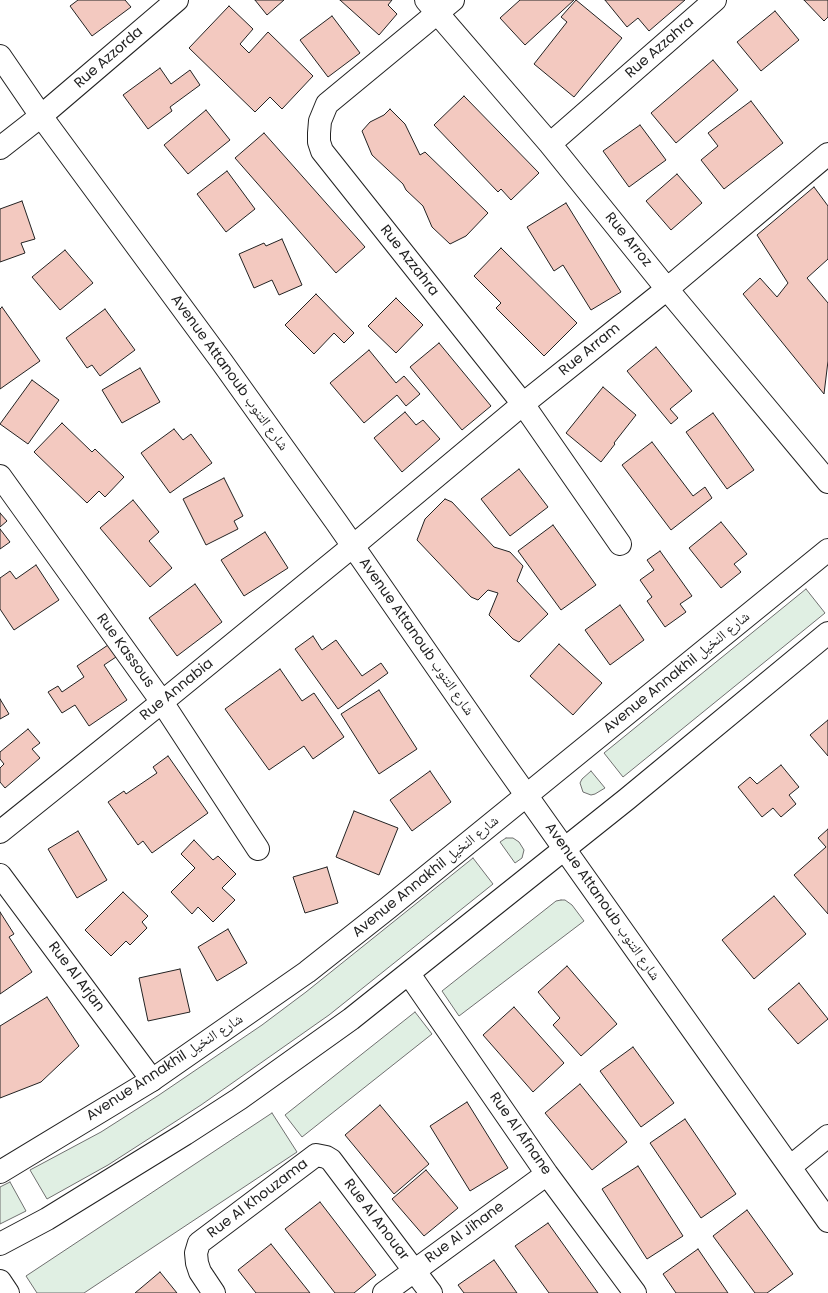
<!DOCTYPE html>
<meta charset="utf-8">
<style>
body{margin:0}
canvas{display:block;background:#fff}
</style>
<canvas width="828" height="1293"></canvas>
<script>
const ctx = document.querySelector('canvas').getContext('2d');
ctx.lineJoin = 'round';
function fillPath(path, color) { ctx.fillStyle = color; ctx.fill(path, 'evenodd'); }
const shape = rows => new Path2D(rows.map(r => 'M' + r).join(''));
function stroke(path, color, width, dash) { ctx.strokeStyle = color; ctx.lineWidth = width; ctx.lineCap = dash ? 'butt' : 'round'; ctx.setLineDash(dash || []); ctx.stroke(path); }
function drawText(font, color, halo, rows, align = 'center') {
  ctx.font = font + ' Poppins,"Noto Naskh Arabic",sans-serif'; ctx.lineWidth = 3; ctx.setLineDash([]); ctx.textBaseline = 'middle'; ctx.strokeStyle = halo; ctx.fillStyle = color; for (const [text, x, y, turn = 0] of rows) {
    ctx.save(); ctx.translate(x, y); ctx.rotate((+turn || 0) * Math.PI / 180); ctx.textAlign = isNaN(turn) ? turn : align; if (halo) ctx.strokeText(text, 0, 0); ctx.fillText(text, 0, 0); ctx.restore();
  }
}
const green = shape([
 [806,589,825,613,623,777,604,753,806,589],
 [591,771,605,788,595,794,591,795,583,792,580,783,582,779,591,771],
 [506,838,513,838,519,842,524,850,522,858,515,863,500,842,506,838],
 [473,858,493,884,329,1015,201,1105,108,1165,47,1199,30,1170,101,1132,159,1095,262,1025,306,992,473,858],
 [561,900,565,900,572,905,584,921,459,1016,442,991,556,901,561,900],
 [415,1012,432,1034,302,1137,285,1115,415,1012],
 [272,1113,297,1152,84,1293,37,1293,26,1276,272,1113],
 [10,1182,26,1211,0,1224,0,1187,10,1182]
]);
const building = shape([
 [78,0,125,0,131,7,92,36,70,6,78,0],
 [255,0,284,0,267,15,255,0],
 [340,0,392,0,388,5,397,14,379,35,340,0],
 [520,0,574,0,525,45,500,18,520,0],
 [576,0,622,38,574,97,534,64,567,22,561,17,576,0],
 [605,0,685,0,649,31,638,18,627,27,605,0],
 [804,0,828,0,828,17,824,21,804,0],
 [229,6,253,29,240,44,249,53,268,32,313,76,282,109,270,97,255,112,189,48,229,6],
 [775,11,799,40,761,71,737,42,775,11],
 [332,16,360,53,328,77,300,40,332,16],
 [713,60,738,90,676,143,651,113,713,60],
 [160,68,171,84,190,70,200,85,170,107,172,111,148,129,123,95,160,68],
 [464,96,539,173,511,200,501,189,498,192,434,125,464,96],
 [751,101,783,143,724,189,701,160,718,146,708,133,751,101],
 [390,109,405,124,420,155,425,152,488,213,466,236,450,244,432,227,423,206,406,190,403,184,372,155,362,131,370,122,384,115,390,109],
 [206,110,230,140,188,174,164,145,206,110],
 [640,125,666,160,629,187,603,151,640,125],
 [264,133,365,247,336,273,235,158,264,133],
 [227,171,255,209,226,232,197,194,227,171],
 [677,174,702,203,671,230,646,201,677,174],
 [814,187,828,206,828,259,807,278,828,303,828,361,824,394,743,294,760,278,777,297,788,283,757,235,814,187],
 [22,201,35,239,21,243,25,253,0,262,0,209,22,201],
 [566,203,621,292,591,310,563,265,554,271,527,227,566,203],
 [282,239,302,285,279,295,272,280,254,288,239,254,264,243,266,246,282,239],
 [501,248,577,323,544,356,496,308,501,303,474,276,501,248],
 [65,250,93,283,60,310,32,277,65,250],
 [316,294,354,333,344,343,334,333,314,354,285,325,316,294],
 [396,298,423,325,396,353,368,326,396,298],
 [2,307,40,361,0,389,0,309,2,307],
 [105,309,135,350,100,376,92,365,87,368,66,338,105,309],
 [439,343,491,406,462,430,410,367,439,343],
 [656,347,692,391,670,409,678,418,671,424,627,371,656,347],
 [369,350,396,383,404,376,420,394,406,406,397,395,364,423,330,383,369,350],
 [140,368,160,402,122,423,102,390,140,368],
 [32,380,59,400,28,444,0,424,32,380],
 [603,387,636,415,614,443,615,444,601,462,566,433,603,387],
 [405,412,416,425,423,420,440,439,402,472,374,438,405,412],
 [713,413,754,470,727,489,686,432,713,413],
 [62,423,92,452,95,449,124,477,105,497,99,491,87,503,34,452,62,423],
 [174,429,183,440,191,434,212,463,170,493,141,453,174,429],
 [652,442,693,496,705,487,712,498,671,530,622,465,652,442],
 [519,469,548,507,510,536,481,499,519,469],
 [224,478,243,516,234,521,238,529,206,545,183,499,224,478],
 [445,499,452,502,494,547,510,552,523,566,517,581,548,614,519,642,513,639,489,615,498,593,488,590,478,600,471,597,417,540,425,519,445,499],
 [133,500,159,532,149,541,172,568,150,587,100,528,133,500],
 [0,513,7,521,0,527,0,513],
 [721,522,747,554,734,564,741,572,721,588,689,548,721,522],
 [553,525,596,585,561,610,518,551,553,525],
 [0,529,10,542,0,549,0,529],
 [265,532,288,568,244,596,221,560,265,532],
 [660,551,692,596,680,604,686,612,665,627,647,601,652,597,640,580,654,570,647,560,660,551],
 [36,565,59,600,14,630,0,609,0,578,10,571,16,579,36,565],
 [195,584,222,622,177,656,149,618,195,584],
 [620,605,644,640,610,665,585,630,620,605],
 [313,636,322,650,336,640,362,676,381,663,388,673,338,709,295,649,313,636],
 [111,643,119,655,104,665,127,700,89,726,75,705,62,713,48,692,58,686,62,692,84,677,77,666,111,643],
 [559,644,602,683,573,715,530,676,559,644],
 [280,669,302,701,314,693,344,737,313,759,304,746,269,770,225,709,280,669],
 [379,690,417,749,379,774,341,714,379,690],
 [0,699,9,714,0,719,0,699],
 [828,720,828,756,810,735,828,720],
 [28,729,40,743,32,749,40,758,5,788,0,782,0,768,4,764,0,759,0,752,28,729],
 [168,756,208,813,152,853,143,841,138,845,108,802,124,791,126,794,157,773,153,767,168,756],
 [781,765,799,787,789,795,796,804,781,817,773,808,762,817,738,787,750,777,757,784,781,765],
 [430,771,451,802,412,831,390,800,430,771],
 [354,811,398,828,379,875,336,857,354,811],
 [828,829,828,914,794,875,826,847,818,838,828,829],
 [78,831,107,880,77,898,48,849,78,831],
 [194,840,213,860,218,856,236,874,222,888,235,900,213,922,198,907,192,914,171,892,195,868,181,854,194,840],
 [327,867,338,903,305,913,293,877,327,867],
 [123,892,148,916,142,922,147,928,130,945,126,941,111,956,85,930,123,892],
 [774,896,806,934,754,979,722,940,774,896],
 [0,912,14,934,9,937,32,972,0,994,0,912],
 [228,929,247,963,217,981,198,947,228,929],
 [567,966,617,1024,581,1056,553,1025,560,1018,538,992,567,966],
 [180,969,190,1012,148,1021,139,978,180,969],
 [799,983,828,1019,798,1044,768,1009,799,983],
 [47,997,79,1046,41,1082,0,1098,0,1026,47,997],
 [514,1007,564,1063,533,1092,483,1035,514,1007],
 [633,1047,674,1103,641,1127,600,1071,633,1047],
 [580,1084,627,1142,592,1170,545,1113,580,1084],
 [467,1102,508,1168,470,1191,430,1126,467,1102],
 [380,1105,429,1164,394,1194,345,1135,380,1105],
 [685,1119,736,1194,701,1218,650,1143,685,1119],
 [638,1166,683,1236,647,1259,602,1189,638,1166],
 [426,1170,458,1208,424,1236,392,1199,426,1170],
 [320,1202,376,1275,354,1293,335,1293,285,1229,320,1202],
 [747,1210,793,1274,767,1293,755,1293,713,1236,747,1210],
 [548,1223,598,1293,549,1293,515,1246,548,1223],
 [271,1244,310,1293,256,1293,238,1270,271,1244],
 [698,1249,728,1293,676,1293,663,1274,698,1249],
 [494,1260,517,1293,464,1293,458,1285,494,1260],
 [160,1272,177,1293,135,1293,160,1272]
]);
const minor = shape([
 [426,0,550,144,667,289,828,482],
 [453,0,327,104,320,121,319,133,319,142,322,151,523,404,620,544],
 [0,56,41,116,222,362,337,523,495,751,828,1221],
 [550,144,715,0],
 [0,148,41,116,177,0],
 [0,476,162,702,258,849],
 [0,832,162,702,353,546,523,404,667,289,828,154],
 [0,875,152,1080],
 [409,974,547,1174,635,1293],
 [790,1167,828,1136],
 [0,1281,8,1293],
 [214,1293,200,1272,197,1263,196,1253,199,1243,316,1155,326,1157,331,1160,431,1293],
 [384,1293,547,1174]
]);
const major = shape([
 [0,1172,152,1080,307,972,388,908,828,550],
 [0,1244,47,1219,185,1134,239,1099,351,1019,627,799,828,633]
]);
const streetNames = [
 ["Rue Azzahra",660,48,-41],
 ["Rue Azzorda",109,58,-41],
 ["Rue Arroz",628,240,51],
 ["Rue Azzahra",409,261,52],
 ["Rue Arram",590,350,-39],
 ["Avenue Attanoub شارع التنوب",229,373,54],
 ["Avenue Attanoub شارع التنوب",416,637,55],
 ["Rue Kassous",125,651,54],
 ["Avenue Annakhil شارع النخيل",677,673,-39],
 ["Rue Annabia",177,690,-39],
 ["Avenue Annakhil شارع النخيل",426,877,-39],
 ["Avenue Attanoub شارع التنوب",602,902,55],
 ["Rue Al Arjan",76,977,53],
 ["Avenue Annakhil شارع النخيل",165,1068,-33],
 ["Rue Al Afnane",520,1134,55],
 ["Rue Al Khouzama",258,1199,-37],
 ["Rue Al Anouar",376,1220,53],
 ["Rue Al Jihane",465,1233,-36]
];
fillPath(green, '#e0efe3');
stroke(green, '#6f6f6f', 1);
fillPath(building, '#f3c9c0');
stroke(building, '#222', 1);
stroke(minor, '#222', 24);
stroke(major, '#222', 24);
stroke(minor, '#fff', 22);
stroke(major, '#fff', 22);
drawText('14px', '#222', '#fff', streetNames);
</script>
